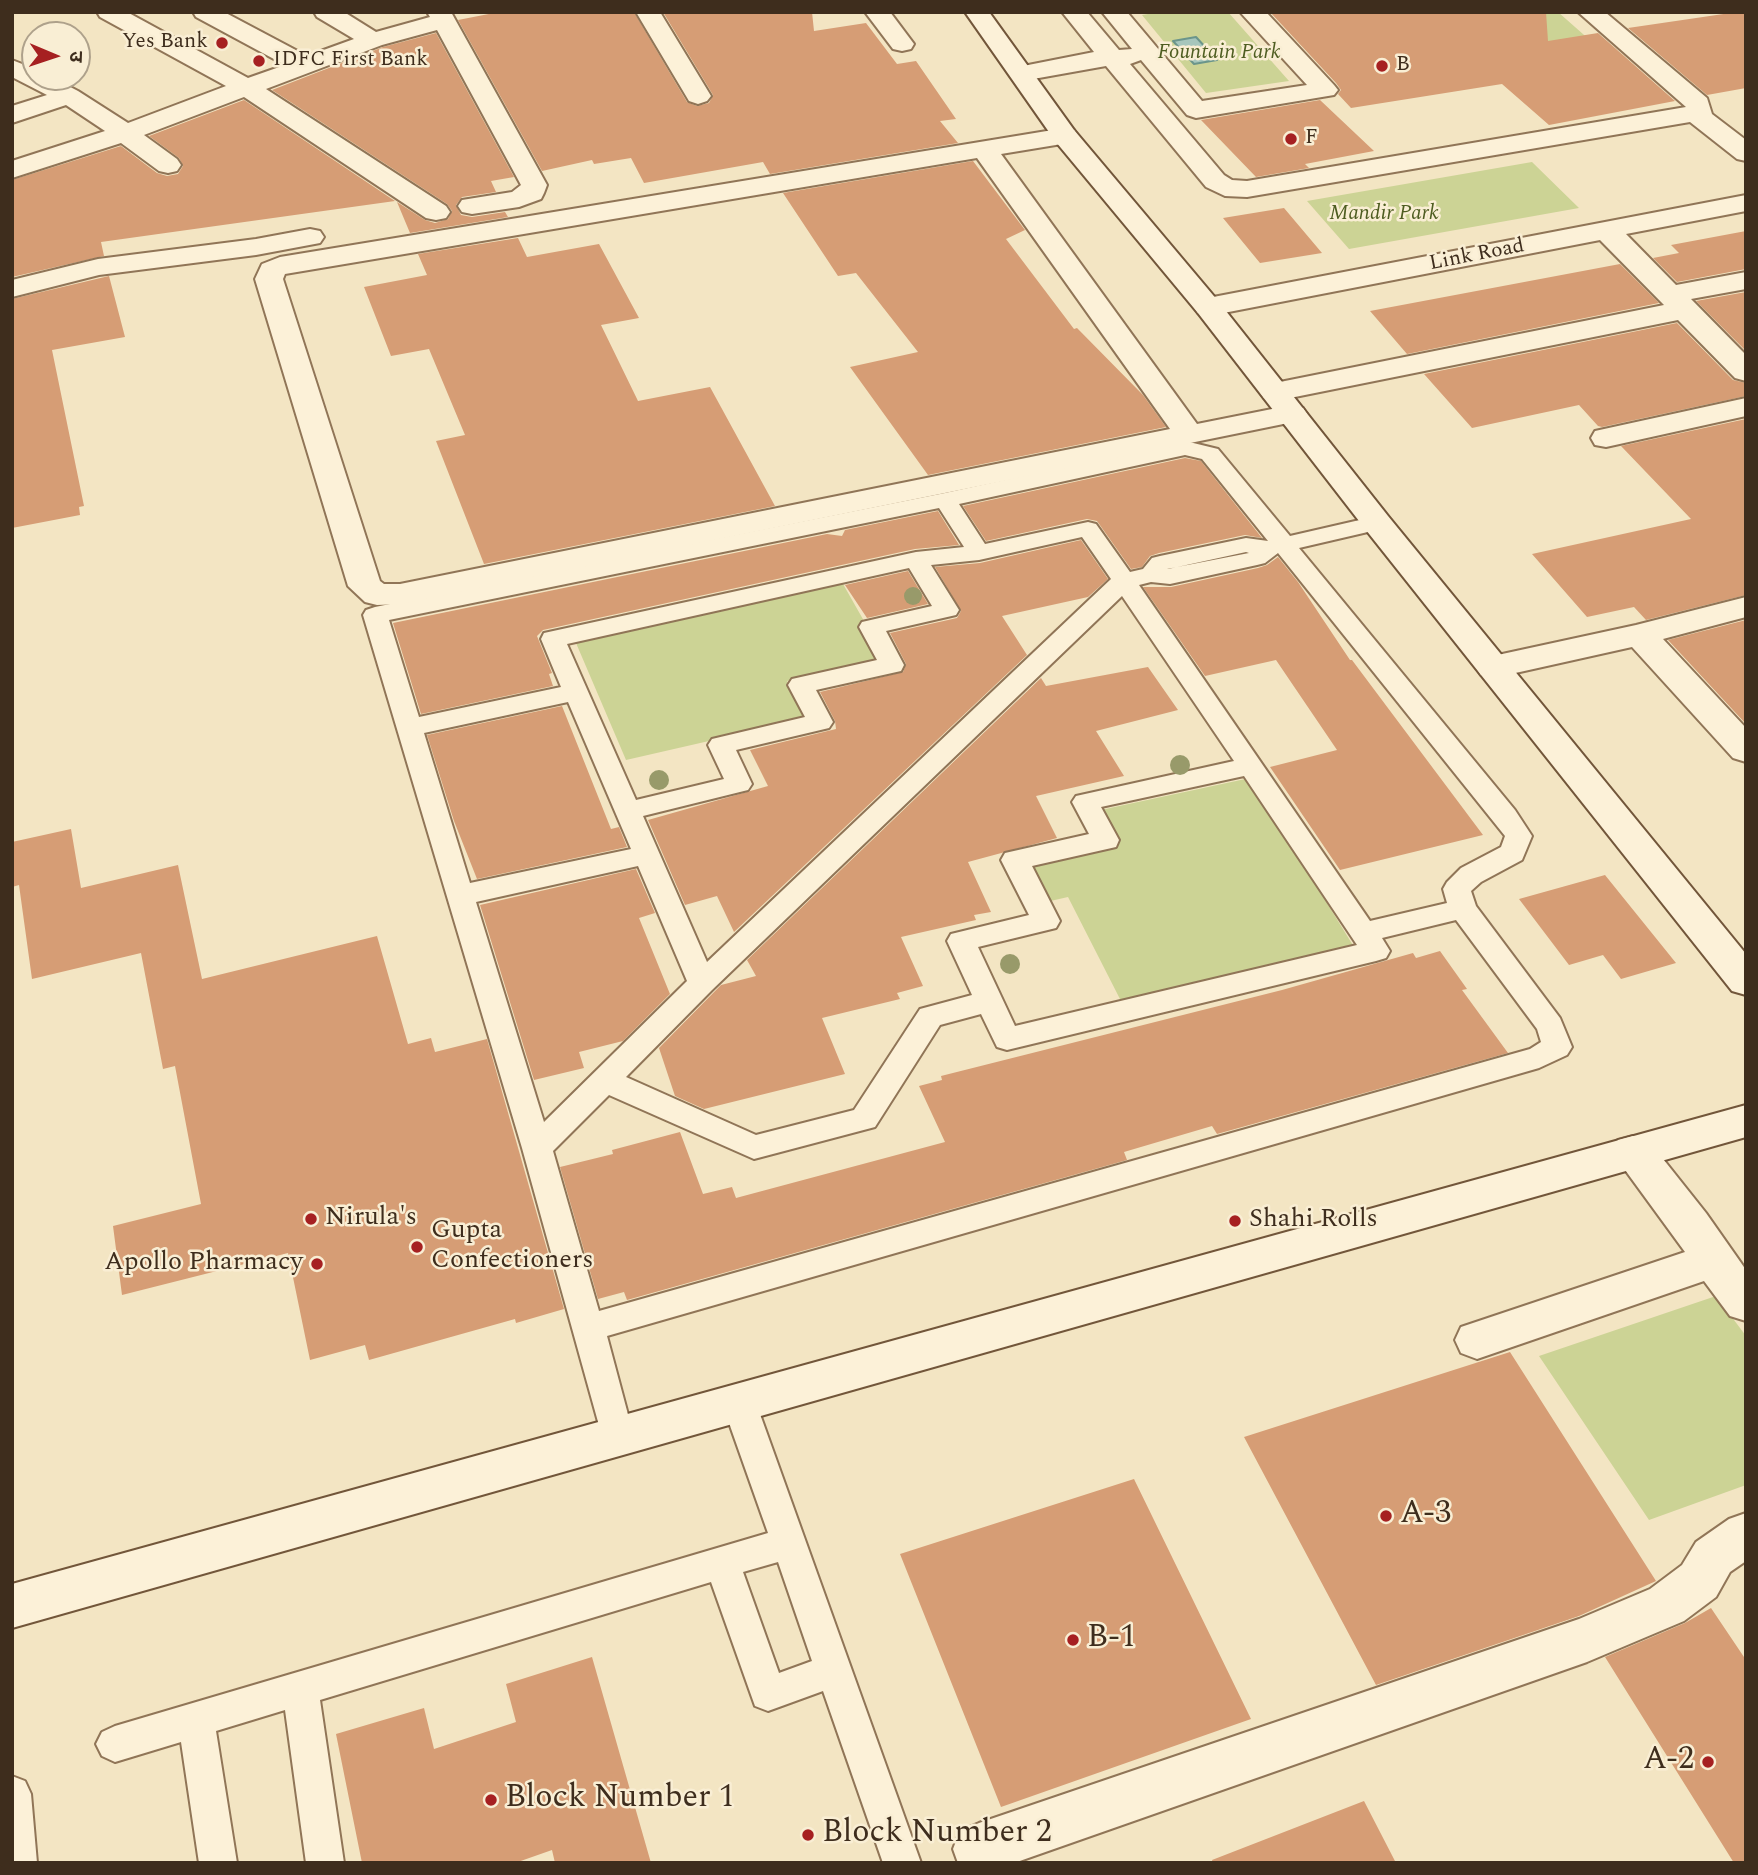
<!DOCTYPE html>
<meta charset="utf-8">
<style>
body{margin:0}
#map{position:relative;width:1758px;height:1875px;overflow:hidden;background:#f3e5c3;font-family:Spectral,"Noto Sans Devanagari",serif}
canvas{display:block}
.frame{position:absolute;inset:0;border:14px solid #3e2d1d;pointer-events:none}
.north{position:absolute;left:21px;top:21px;width:70px;height:70px;box-sizing:border-box;background:#f9eed4;border:2px solid #aea18b;border-radius:50%;rotate:92deg;font-size:19px;font-weight:700;line-height:28px;text-align:center;color:#3e2d1d}
.north::after{content:'';display:block;margin:auto;width:24px;height:32px;background:#a62021;clip-path:polygon(50% 0,100% 100%,50% 72%,0 100%)}
</style>
<div id="map">
<canvas width="1758" height="1875"></canvas>
<div class="frame"></div>
<div class="north">उ</div>
</div>
<script>
const ctx = document.querySelector('canvas').getContext('2d');
ctx.lineJoin = 'round';
function fillPath(path, color) { ctx.fillStyle = color; ctx.fill(path, 'evenodd'); }
const shape = rows => new Path2D(rows.map(r => 'M' + r).join(''));
function stroke(path, color, width, dash) { ctx.strokeStyle = color; ctx.lineWidth = width; ctx.lineCap = dash ? 'butt' : 'round'; ctx.setLineDash(dash || []); ctx.stroke(path); }
function drawText(font, color, halo, rows, align = 'center') {
  ctx.font = font + ' Spectral,serif'; ctx.lineWidth = 5; ctx.setLineDash([]); ctx.textBaseline = 'middle'; ctx.strokeStyle = halo; ctx.fillStyle = color; for (const [text, x, y, turn = 0] of rows) {
    ctx.save(); ctx.translate(x, y); ctx.rotate((+turn || 0) * Math.PI / 180); ctx.textAlign = isNaN(turn) ? turn : align; if (halo) ctx.strokeText(text, 0, 0); ctx.fillText(text, 0, 0); ctx.restore();
  }
}
const green = shape([
 [1160,12,1228,12,1289,81,1206,93,1142,15],
 [1442,12,1558,12,1592,42,1492,58],
 [1532,162,1579,208,1349,249,1307,201],
 [843,584,885,658,787,681,805,719,626,760,576,643],
 [1250,778,1354,947,1121,1001,1068,897,1046,902,1027,862,1114,843,1096,811],
 [1716,1296,1746,1336,1746,1485,1649,1520,1539,1356]
]);
const water = shape([
 [1196,37,1217,60,1194,64,1173,41,1196,37]
]);
const building = shape([
 [499,12,634,12,687,102,697,106,709,103,713,95,663,12,812,12,814,31,866,23,897,64,916,61,956,119,940,121,958,143,770,174,763,162,644,183,631,158,594,164,592,160,542,171,458,20],
 [1270,12,1546,12,1548,41,1598,33,1675,101,1549,125,1502,84,1351,108,1338,94,1341,90,1336,83],
 [1737,12,1746,12,1746,88,1707,95,1628,28],
 [436,33,514,177,491,181,496,192,462,197,456,205,461,215,472,217,505,212,508,217,410,233,397,202,425,220,435,223,448,219,452,211,447,204,272,90,383,47],
 [244,100,395,201,101,242,104,256,12,277,12,180,121,146,157,173,167,176,178,174,183,166,179,158,149,136],
 [1320,100,1374,151,1305,164,1309,168,1256,177,1201,120],
 [973,161,1025,230,1006,239,1074,329,1077,328,1143,395,1166,427,928,475,850,367,918,352,856,273,838,276,783,193],
 [1284,208,1322,253,1260,263,1223,218],
 [1746,231,1746,269,1677,282,1653,258,1679,253,1671,245],
 [518,238,527,257,599,244,639,318,601,325,638,401,710,387,775,506,484,564,436,441,465,435,429,349,391,356,364,287,427,275,418,254],
 [1620,264,1659,303,1407,354,1370,311],
 [109,276,125,337,52,350,84,506,79,507,80,515,12,528,12,299],
 [1746,292,1746,351,1696,301],
 [1677,323,1733,380,1746,383,1746,396,1602,427,1598,426,1579,405,1472,428,1424,374],
 [1746,419,1746,595,1646,620,1634,607,1587,617,1532,554,1691,519,1621,446],
 [1185,458,1201,461,1262,538,1245,535,1159,553,1150,556,1142,567,1131,569,1097,521,1087,519,986,541,963,506],
 [938,511,959,545,915,549,543,630,537,636,552,673,549,674,553,686,421,714,393,623,827,534,842,536,845,530],
 [1081,540,1108,579,1088,597,1002,616,1027,655,734,932,717,896,685,905,648,820,768,786,750,750,836,729,835,721,820,692,903,672,906,664,890,633,957,618,961,611,935,567,980,563],
 [1278,557,1298,582,1350,660,1352,660,1483,835,1340,870,1270,767,1337,750,1276,660,1205,676,1143,587,1171,587,1258,568,1267,565],
 [908,571,928,604,867,618,845,585],
 [1746,620,1746,724,1668,640],
 [1148,667,1178,710,1096,731,1124,776,1036,796,1057,838,968,862,991,912,974,915,976,920,901,937,923,986,897,993,900,999,822,1018,845,1074,704,1109,675,1096,659,1048,721,985,756,976,747,960,1041,678,1046,686],
 [562,706,611,829,619,827,627,847,477,879,454,821,427,735],
 [71,829,81,888,178,865,202,979,377,936,408,1044,431,1038,435,1052,487,1039,564,1309,516,1323,515,1319,369,1360,365,1345,310,1360,288,1253,122,1295,113,1226,201,1204,175,1066,163,1069,141,953,32,979,19,885,12,887,12,842],
 [636,869,655,913,639,918,670,994,623,1041,579,1052,584,1068,534,1080,480,905],
 [1605,875,1676,963,1621,979,1603,955,1569,965,1519,899],
 [1440,951,1467,989,1462,990,1508,1053,1217,1134,1212,1126,1124,1152,1127,1160,627,1300,624,1292,598,1299,560,1167,613,1154,612,1150,680,1132,703,1194,732,1187,736,1198,945,1142,919,1086,942,1080,941,1076,1282,990,1413,953,1416,958],
 [1510,1352,1656,1581,1579,1616,1376,1685,1244,1437],
 [1134,1479,1251,1719,1001,1807,900,1554],
 [1711,1608,1746,1660,1746,1863,1734,1863,1605,1657,1685,1623],
 [592,1657,651,1863,555,1863,552,1850,515,1863,362,1863,336,1734,424,1708,434,1749,516,1722,506,1684],
 [1364,1801,1396,1863,1213,1863,1212,1860]
]);
const lane = shape([
 [1185,441,1218,449,1290,536,1377,516,1385,518,1389,523,1385,528,1299,548,1515,810,1532,836,1522,860,1481,882,1471,891,1476,906,1560,1018,1572,1047,1567,1055,1539,1068,607,1336,634,1437,629,1447,617,1452,605,1447,522,1148,363,615,366,610,375,607,945,493,1185,441],
 [1185,455,1202,459,1268,541,1246,538,1160,556,1152,558,1143,569,1130,572,1096,524,1088,522,985,544,959,504,1185,455],
 [939,508,964,547,916,552,544,633,541,639,561,687,419,717,389,620,939,508],
 [1082,537,1111,579,707,962,643,816,748,790,752,784,736,750,829,728,833,722,816,690,901,671,904,665,886,631,956,615,959,610,931,565,979,560,1082,537],
 [1246,552,1249,553,1167,569,1168,569,1246,552],
 [1278,553,1505,836,1501,847,1461,868,1447,882,1443,889,1447,903,1370,921,1139,585,1151,582,1170,584,1257,565,1265,563,1278,553],
 [909,568,932,606,862,622,859,627,877,660,792,679,788,685,805,717,712,739,708,745,724,779,636,800,567,644,909,568],
 [1122,596,1234,761,1076,796,1072,802,1089,834,1005,853,1001,860,1029,915,951,934,947,941,972,995,920,1009,854,1110,756,1135,626,1077,712,990,1122,596],
 [568,702,631,849,470,883,424,733,568,702],
 [1244,776,1357,945,1015,1026,978,947,1056,928,1060,921,1032,866,1116,847,1119,840,1101,807,1244,776],
 [638,866,687,981,544,1122,476,902,638,866],
 [1456,920,1537,1029,1541,1042,1530,1049,599,1311,553,1151,609,1095,754,1159,875,1127,940,1025,981,1014,997,1047,1007,1050,1376,961,1386,958,1390,951,1382,938,1456,920],
 [739,1389,751,1393,756,1403,921,1863,883,1863,823,1691,768,1711,755,1706,711,1582,320,1700,344,1863,306,1863,285,1710,216,1731,237,1863,199,1863,181,1742,115,1762,102,1756,96,1744,102,1732,115,1726,768,1533,722,1403,727,1393,739,1389],
 [778,1562,812,1661,779,1673,743,1572,778,1562],
 [12,1776,25,1781,31,1794,37,1863,12,1863,12,1776]
]);
const street = shape([
 [97,12,127,12,248,78,285,65,196,17,193,12,224,12,307,56,354,39,317,17,314,12,344,12,376,32,430,17,427,12,451,12,547,185,544,193,541,199,519,207,472,214,462,212,458,206,462,200,512,192,521,185,437,30,382,45,266,89,446,206,450,212,446,218,436,220,426,218,244,97,144,135,177,159,181,165,177,171,168,173,159,171,121,143,12,178,12,161,105,131,66,105,12,123,12,106,47,95,12,77,12,60,35,69,35,77,51,77,78,91,128,123,226,86,100,17,97,12],
 [636,12,660,12,711,96,707,101,698,104,689,101,636,12],
 [865,12,890,12,914,44,911,49,902,51,893,49,865,12],
 [1062,12,1087,12,1119,50,1132,49,1102,12,1127,12,1202,101,1307,85,1240,12,1266,12,1334,85,1338,90,1334,95,1196,118,1187,115,1141,60,1130,64,1224,175,1232,180,1247,181,1686,107,1578,12,1605,12,1707,98,1712,114,1746,140,1746,161,1737,159,1690,122,1247,197,1225,196,1206,187,1106,66,1022,81,1013,78,1009,73,1013,68,1094,52,1062,12],
 [1065,128,1074,130,1078,136,1074,142,1001,154,1197,424,1292,405,1303,408,1307,414,1303,420,400,604,377,605,365,602,348,586,255,279,262,264,280,257,1065,128],
 [977,158,1170,429,400,584,384,584,380,581,283,279,285,274,977,158],
 [1746,195,1746,211,1626,234,1676,285,1746,272,1746,289,1691,299,1746,355,1746,381,1735,378,1678,320,1275,401,1264,398,1260,392,1264,386,1275,383,1664,305,1600,240,1208,316,1198,313,1194,307,1198,301,1208,298,1746,195],
 [310,229,320,231,324,237,320,243,256,255,99,275,12,297,12,280,98,259,256,239,310,229],
 [1746,398,1746,416,1606,447,1595,445,1591,438,1595,431,1746,398],
 [1746,597,1746,617,1663,639,1746,728,1746,762,1733,758,1632,647,1493,678,1481,675,1476,667,1481,659,1493,656,1636,625,1746,597],
 [1633,1136,1648,1140,1706,1213,1746,1270,1746,1321,1730,1316,1704,1281,1477,1359,1461,1353,1455,1340,1461,1327,1685,1252,1612,1152,1618,1140,1633,1136],
 [1746,1513,1746,1561,1730,1572,1716,1597,1684,1621,1587,1662,1014,1863,958,1863,953,1849,960,1831,979,1823,1579,1619,1650,1589,1682,1565,1696,1542,1729,1519,1746,1513]
]);
const secondary = shape([
 [965,12,989,12,1074,130,1218,301,1388,516,1746,954,1746,995,1732,991,1366,530,1198,313,1056,142,965,12],
 [1746,1105,1746,1137,12,1628,12,1584,1746,1105]
]);
const trees = [
 [913,596,9],
 [1180,765,10],
 [659,780,10],
 [1010,964,10]
];
const markers = [
 [222,43,7,"#a62021"],
 [259,61,7,"#a62021"],
 [1382,66,7,"#a62021"],
 [1291,139,7,"#a62021"],
 [311,1219,7,"#a62021"],
 [1235,1221,7,"#a62021"],
 [417,1247,7,"#a62021"],
 [317,1264,7,"#a62021"],
 [1386,1516,7,"#a62021"],
 [1073,1640,7,"#a62021"],
 [1708,1762,7,"#a62021"],
 [491,1800,7,"#a62021"],
 [808,1835,7,"#a62021"]
];
const farPoinames = [
 ["Yes Bank",208,43,"right"],
 ["IDFC First Bank",273,61],
 ["B",1396,66],
 ["F",1305,139]
];
const farParknames = [
 ["Fountain Park",1219,54],
 ["Mandir Park",1384,215]
];
const farStreetnames = [
 ["Link Road",1477,256,-11]
];
const poiNames = [
 ["Nirula's",325,1219],
 ["Shahi Rolls",1249,1221],
 ["Gupta",431,1232],
 ["Confectioners",431,1262],
 ["Apollo Pharmacy",303,1264,"right"]
];
const nearPoinames = [
 ["A-3",1400,1516],
 ["B-1",1087,1640],
 ["A-2",1694,1762,"right"],
 ["Block Number 1",505,1800],
 ["Block Number 2",822,1835]
];
fillPath(green, '#ccd395');
fillPath(water, '#a6c6bc');
stroke(water, '#6b958b', 2);
fillPath(building, '#d69d75');
stroke(lane, '#907557', 4);
stroke(street, '#907557', 4);
stroke(secondary, '#72563a', 4);
fillPath(lane, '#fcf1d8');
fillPath(street, '#fcf1d8');
fillPath(secondary, '#fcf1d8');
ctx.fillStyle = '#989a6a';
for (const [x, y, r] of trees) { ctx.beginPath(); ctx.arc(x, y, r, 0, 2 * Math.PI); ctx.fill(); }
for (const [x, y, r, color] of markers) { const dot = new Path2D(); dot.arc(x, y, r, 0, 2 * Math.PI); ctx.fillStyle = color; ctx.fill(dot); stroke(dot, '#f9eed4', 2.5); }
drawText('21px', '#3e2d1d', '#f9eed4', farPoinames, 'left');
drawText('italic 21px', '#4e5d21', '#f9eed4', farParknames);
drawText('21px', '#3e2d1d', '#f9eed4', farStreetnames);
drawText('26px', '#3e2d1d', '#f9eed4', poiNames, 'left');
drawText('32px', '#3e2d1d', '#f9eed4', nearPoinames, 'left');
</script>
